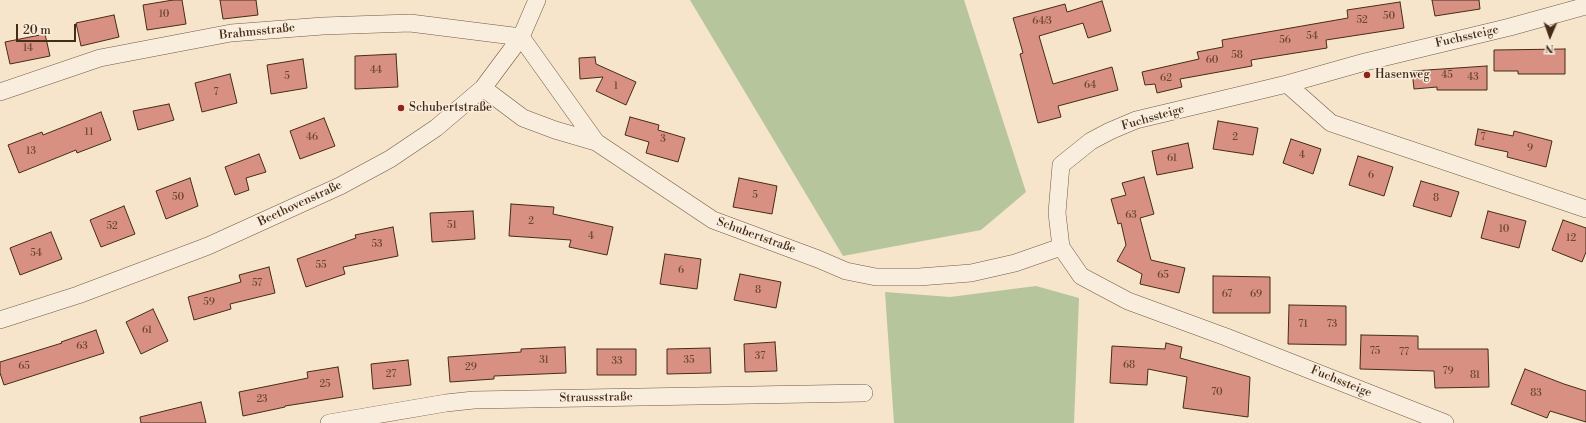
<!DOCTYPE html>
<meta charset="utf-8">
<style>
body{margin:0}
#map{position:relative;width:1586px;height:423px;overflow:hidden;background:#f6e4cb;font-family:"Libre Bodoni",serif}
canvas{display:block}
.north{position:absolute;left:1530px;top:16px;width:40px;height:40px;-webkit-text-stroke:3px #f9eddd;paint-order:stroke;rotate:182deg;font-size:11px;font-weight:700;line-height:16px;text-align:center;color:#452c16}
.north::after{content:'';display:block;margin:auto;width:14px;height:18px;background:#452c16;clip-path:polygon(50% 0,100% 100%,50% 72%,0 100%)}
.scale{position:absolute;left:16px;top:24px;width:60px;height:18px;box-sizing:border-box;border:2px solid #452c16;border-top:0;padding-left:5px;font-size:12px;line-height:14px;white-space:nowrap;color:#452c16;-webkit-text-stroke:3px #f9eddd;paint-order:stroke}
</style>
<div id="map">
<canvas width="1586" height="423"></canvas>
<div class="north">N</div>
<div class="scale">20 m</div>
</div>
<script>
const ctx = document.querySelector('canvas').getContext('2d');
ctx.lineJoin = 'round';
function fillPath(path, color) { ctx.fillStyle = color; ctx.fill(path, 'evenodd'); }
const shape = rows => new Path2D(rows.map(r => 'M' + r).join(''));
function stroke(path, color, width, dash) { ctx.strokeStyle = color; ctx.lineWidth = width; ctx.lineCap = dash ? 'butt' : 'round'; ctx.setLineDash(dash || []); ctx.stroke(path); }
function drawText(font, color, halo, rows, align = 'center') {
  ctx.font = font + ' "Libre Bodoni",serif'; ctx.lineWidth = 3; ctx.setLineDash([]); ctx.textBaseline = 'middle'; ctx.strokeStyle = halo; ctx.fillStyle = color; for (const [text, x, y, turn = 0] of rows) {
    ctx.save(); ctx.translate(x, y); ctx.rotate((+turn || 0) * Math.PI / 180); ctx.textAlign = isNaN(turn) ? turn : align; if (halo) ctx.strokeText(text, 0, 0); ctx.fillText(text, 0, 0); ctx.restore();
  }
}
const green = shape([
 [690,0,964,0,1026,192,981,230,843,256],
 [1036,286,1079,298,1074,423,894,423,885,292,950,297]
]);
const building = shape([
 [173,0,182,0,186,24,147,30,143,5,173,0],
 [220,0,256,0,258,15,223,19,220,0],
 [1432,0,1479,0,1480,9,1435,16,1432,0],
 [1102,1,1111,31,1088,38,1083,23,1039,36,1053,84,1112,67,1118,90,1058,106,1061,117,1038,123,1020,54,1023,53,1013,18,1065,4,1067,12,1102,1],
 [1400,2,1404,28,1326,40,1327,48,1251,60,1252,66,1180,79,1182,87,1157,93,1155,84,1145,85,1142,72,1199,59,1197,52,1223,47,1222,40,1348,18,1347,10,1400,2],
 [114,15,119,37,81,46,76,23,114,15],
 [45,34,50,56,10,64,5,42,45,34],
 [1565,49,1565,74,1518,74,1518,71,1494,71,1494,50,1565,49],
 [396,54,398,87,355,89,355,56,396,54],
 [595,57,596,64,636,82,626,105,596,91,603,77,580,79,579,58,595,57],
 [303,59,307,88,271,94,267,65,303,59],
 [1487,66,1487,90,1437,90,1437,87,1414,89,1412,71,1487,66],
 [230,74,237,103,202,112,195,83,230,74],
 [169,104,174,120,138,130,133,111,169,104],
 [101,112,111,140,77,153,76,150,19,173,8,145,42,132,43,135,101,112],
 [630,117,659,125,658,130,685,138,678,162,646,153,649,142,625,135,630,117],
 [324,118,335,146,300,159,290,131,324,118],
 [1218,121,1258,128,1253,155,1213,149,1218,121],
 [1478,129,1513,136,1514,131,1552,141,1546,167,1507,157,1508,152,1475,145,1478,129],
 [1291,139,1321,149,1313,174,1283,163,1291,139],
 [1188,143,1193,168,1157,175,1152,151,1188,143],
 [259,154,266,172,246,178,249,190,235,195,225,167,259,154],
 [1358,156,1393,167,1384,196,1349,185,1358,156],
 [1144,177,1154,214,1140,218,1151,260,1185,268,1179,293,1140,284,1142,274,1117,261,1126,245,1121,223,1118,224,1111,199,1126,195,1122,183,1144,177],
 [190,178,198,206,166,219,156,191,190,178],
 [739,178,777,186,772,214,733,207,739,178],
 [1421,181,1459,192,1451,217,1413,206,1421,181],
 [511,204,554,207,553,214,613,227,607,255,569,247,571,240,509,236,511,204],
 [124,206,135,234,101,247,90,220,124,206],
 [473,211,475,239,432,242,430,213,473,211],
 [1488,211,1526,221,1519,248,1481,238,1488,211],
 [1563,220,1586,228,1586,252,1582,262,1552,250,1563,220],
 [393,227,398,256,343,267,345,274,306,287,297,259,356,238,355,235,393,227],
 [51,232,62,259,20,275,10,248,51,232],
 [665,254,701,259,697,289,660,284,665,254],
 [269,267,275,293,230,304,231,309,194,320,188,297,241,282,239,275,269,267],
 [740,274,781,282,776,308,734,300,740,274],
 [1213,276,1270,277,1270,313,1213,313,1213,276],
 [1289,305,1346,306,1346,345,1288,344,1289,305],
 [153,309,168,341,141,354,126,322,153,309],
 [96,330,104,353,4,385,0,373,0,362,62,343,61,342,96,330],
 [1361,335,1418,336,1418,349,1488,349,1489,387,1435,388,1434,371,1360,369,1361,335],
 [775,342,777,371,745,372,744,344,775,342],
 [1166,343,1182,347,1180,358,1250,377,1248,417,1183,408,1187,377,1148,369,1147,385,1110,383,1112,346,1165,349,1166,343],
 [565,347,566,373,494,376,494,379,450,382,448,357,521,352,521,349,565,347],
 [710,348,711,373,667,374,667,349,710,348],
 [597,349,636,349,636,375,597,375,597,349],
 [408,360,411,385,373,389,371,364,408,360],
 [338,367,343,397,285,406,285,407,243,416,239,392,308,378,307,372,338,367],
 [1525,369,1564,384,1586,391,1586,422,1550,411,1547,418,1511,404,1525,369],
 [201,402,206,423,141,423,140,417,201,402]
]);
const street = shape([
 [1287,84,1331,123,1586,209],
 [483,88,523,118,555,130,596,142],
 [0,92,100,58,231,33,323,26,410,23,521,37,596,142,713,220,818,259,846,271,876,277,919,277,971,273,1015,263,1061,247],
 [0,320,78,295,208,246,340,186,390,159,436,128,483,88,521,37,537,0],
 [329,423,446,403,474,400,864,393],
 [1445,423,1226,337,1128,301,1081,276,1061,247,1057,213,1061,165,1091,141,1110,131,1136,120,1287,84,1365,62,1510,27,1586,6]
]);
const markers = [
 [1367,75,4,"#8f2418"],
 [401,108,4,"#8f2418"]
];
const numberNames = [
 ["10",164,15],
 ["50",1389,17],
 ["52",1362,21],
 ["64/3",1042,22],
 ["54",1312,37],
 ["56",1285,41],
 ["14",28,49],
 ["58",1237,56],
 ["60",1212,61],
 ["44",376,71],
 ["45",1447,76],
 ["5",287,77],
 ["43",1473,78],
 ["62",1166,79],
 ["64",1090,86],
 ["1",616,87],
 ["7",216,93],
 ["11",89,133],
 ["46",312,138],
 ["2",1235,138],
 ["7",1483,138],
 ["3",663,140],
 ["9",1530,149],
 ["13",31,152],
 ["4",1302,156],
 ["61",1172,159],
 ["6",1371,176],
 ["5",755,196],
 ["50",178,198],
 ["8",1436,199],
 ["63",1131,216],
 ["2",531,222],
 ["51",452,226],
 ["52",112,227],
 ["10",1504,230],
 ["4",591,237],
 ["12",1571,239],
 ["53",377,245],
 ["54",36,254],
 ["55",321,266],
 ["6",681,271],
 ["65",1163,276],
 ["57",257,284],
 ["8",758,291],
 ["67",1227,295],
 ["69",1256,295],
 ["59",209,303],
 ["71",1303,325],
 ["73",1332,325],
 ["61",147,331],
 ["63",82,347],
 ["75",1375,352],
 ["77",1404,353],
 ["37",760,357],
 ["31",544,361],
 ["35",689,361],
 ["33",617,362],
 ["68",1129,366],
 ["65",24,367],
 ["29",471,368],
 ["79",1448,372],
 ["27",391,375],
 ["81",1475,376],
 ["25",325,385],
 ["70",1217,393],
 ["83",1536,394],
 ["23",262,400]
];
const streetNames = [
 ["Brahmsstraße",257,32,-6],
 ["Fuchssteige",1467,37,-13],
 ["Fuchssteige",1153,118,-16],
 ["Beethovenstraße",300,204,-25],
 ["Schubertstraße",756,236,20],
 ["Fuchssteige",1341,382,22],
 ["Straussstraße",596,398,-1]
];
const poiNames = [
 ["Hasenweg",1375,75],
 ["Schubertstraße",409,108]
];
fillPath(green, '#b7c59c');
fillPath(building, '#d89082');
stroke(building, '#452c16', 1);
stroke(street, '#715a43', 18);
stroke(street, '#f9eddd', 17);
for (const [x, y, r, color] of markers) { const dot = new Path2D(); dot.arc(x, y, r, 0, 2 * Math.PI); ctx.fillStyle = color; ctx.fill(dot); stroke(dot, '#f9eddd', 1.5); }
drawText('10px', '#6a4531', null, numberNames);
drawText('12px', '#452c16', '#f9eddd', streetNames);
drawText('12px', '#452c16', '#f9eddd', poiNames, 'left');
</script>
